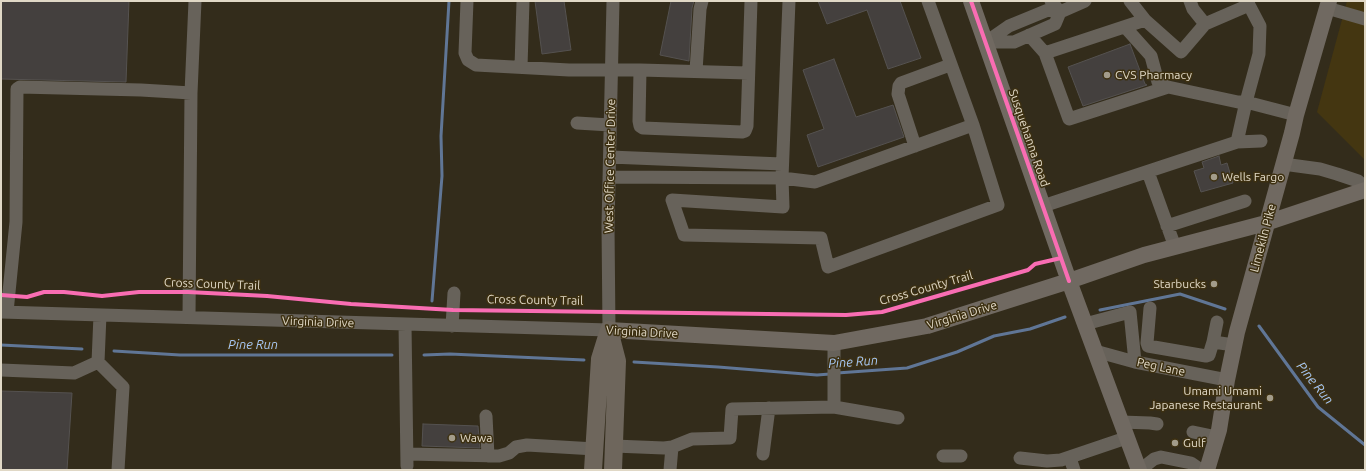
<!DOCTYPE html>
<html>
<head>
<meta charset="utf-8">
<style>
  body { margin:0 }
  #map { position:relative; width:1366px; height:471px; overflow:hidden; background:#332c1b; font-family:Ubuntu,sans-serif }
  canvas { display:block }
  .frame { position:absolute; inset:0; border:2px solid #e0d8c6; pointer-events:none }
</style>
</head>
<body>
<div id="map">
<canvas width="1366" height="471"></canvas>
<div class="frame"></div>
</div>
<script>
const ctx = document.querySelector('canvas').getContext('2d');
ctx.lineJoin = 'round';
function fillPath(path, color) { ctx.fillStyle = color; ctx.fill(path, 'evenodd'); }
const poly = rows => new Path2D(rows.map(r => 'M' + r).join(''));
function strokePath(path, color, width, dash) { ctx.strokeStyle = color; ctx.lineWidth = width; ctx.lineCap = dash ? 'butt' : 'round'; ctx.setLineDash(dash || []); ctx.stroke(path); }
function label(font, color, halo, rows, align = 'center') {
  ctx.font = font + ' Ubuntu,sans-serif'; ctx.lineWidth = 3; ctx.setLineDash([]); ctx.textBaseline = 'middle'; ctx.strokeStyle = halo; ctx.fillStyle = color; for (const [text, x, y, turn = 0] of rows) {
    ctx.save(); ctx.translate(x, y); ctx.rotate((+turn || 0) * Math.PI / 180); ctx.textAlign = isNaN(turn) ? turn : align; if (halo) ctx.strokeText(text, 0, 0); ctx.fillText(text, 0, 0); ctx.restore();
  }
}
fillPath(poly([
  [1347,1,1365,1,1365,160,1317,112]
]), '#443611');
strokePath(poly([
  [432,301,442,176,441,136,449,1],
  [1100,310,1180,294,1225,309],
  [1259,326,1318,407,1365,445],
  [1,345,82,349],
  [114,351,180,355,392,355],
  [424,355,450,354,584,360],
  [634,362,718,367,817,375,830,374],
  [837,373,907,368,957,352,994,336,1030,329,1065,317]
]), '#607696', 3);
const building = poly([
  [1,1,129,1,126,82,1,79,1,1],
  [535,1,564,1,571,50,542,54,535,1],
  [671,1,694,1,692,8,689,61,660,55,671,1],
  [818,1,900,1,921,58,888,69,867,10,827,24,818,1],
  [1130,44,1145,84,1147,85,1083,106,1068,67,1130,44],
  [834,59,856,117,893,105,904,137,818,167,807,135,824,129,803,70,834,59],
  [1219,156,1221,165,1227,163,1233,183,1201,192,1194,171,1204,168,1202,162,1219,156],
  [1,391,72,393,67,470,1,470,1,391],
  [423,424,478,426,480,448,422,446,423,424]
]);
fillPath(building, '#44403e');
strokePath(building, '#555250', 1);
strokePath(poly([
  [467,1,465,53,468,60,476,65,569,70,640,70,748,73],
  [789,1,782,178,783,207,672,200,684,235,821,238,828,267,998,205,973,125,928,1],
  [1051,1,1060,12,1085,1],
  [1190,1,1193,9,1205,24],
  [1327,8,1365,19],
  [1048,10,1060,12,1055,24,1014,42,986,42,1009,26,1048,10],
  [1145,20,1181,52,1205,24,1249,5,1248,1],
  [1029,35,1045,53,1069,119,1168,87,1158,82,1151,56,1125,27],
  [1045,53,1145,20,1130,1],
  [521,67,523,1],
  [640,70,639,121,640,126,643,128,742,132,745,131,747,126,751,1],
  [696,71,700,9,702,1],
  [1168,87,1238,102,1246,102,1259,54,1260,26,1249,5],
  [577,123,610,125],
  [1237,142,1246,102,1296,115],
  [915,146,898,94,899,86,901,83,920,76,950,65],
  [610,157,782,164],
  [1283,164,1320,169,1337,174,1358,181,1365,187],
  [1148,172,1175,247],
  [609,177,782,178,815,182,973,125],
  [1043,206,1237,142,1261,141],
  [1167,226,1245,201],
  [1150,308,1147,343,1148,346,1206,356,1209,355,1213,342,1234,345],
  [1,312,609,330,608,226,613,1],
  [7,312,16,222,17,89,20,87,141,90,191,93],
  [100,315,98,362,123,387,118,470],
  [189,317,191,93,195,1],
  [405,324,407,466],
  [1085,324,1130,312,1135,362],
  [452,326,454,293],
  [1213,342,1217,322],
  [1095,351,1135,362,1227,380],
  [1,370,74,373,98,362],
  [834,407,834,343],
  [486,416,488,456],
  [1121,422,1150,423,1157,424],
  [1193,432,1217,437],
  [614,446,664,448,672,447,692,439,730,438,732,409,834,407,898,418],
  [407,454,499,456,509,453,516,447,527,445,595,449],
  [763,454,769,408],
  [943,456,961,456],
  [1020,458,1047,461,1061,460,1126,438],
  [1070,458,1074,470],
  [670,470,672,447],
  [1140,470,1154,459,1161,457,1191,463,1201,470]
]), '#67625a', 13);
strokePath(poly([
  [971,1,1069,281,1139,470],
  [609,330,834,343,927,326,1069,281,1144,255,1266,223,1365,190],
  [1207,470,1219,430,1227,380,1237,332,1292,133,1296,115,1329,1]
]), '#706961', 16);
strokePath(poly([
  [609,330,617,361,613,470],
  [593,470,600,359,609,330]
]), '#6e665c', 18);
strokePath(poly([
  [971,1,1069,281],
  [1,295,27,297,44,292,64,292,102,296,139,292,188,292,267,296,351,304,453,310,846,315,882,312,1028,270,1035,264,1061,258]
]), '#f96db3', 4);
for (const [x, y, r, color] of [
  [1107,75,4,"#a39c8a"],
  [1214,177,4,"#a39c8a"],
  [1214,284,4,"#a39c8a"],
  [1270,398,4,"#a39c8a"],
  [452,438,4,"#a39c8a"],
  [1175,443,4,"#a39c8a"]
]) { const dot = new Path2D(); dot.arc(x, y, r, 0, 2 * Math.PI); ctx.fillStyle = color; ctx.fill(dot); strokePath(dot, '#3d3011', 1.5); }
label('12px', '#e0d8c6', '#3d3011', [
  ["CVS Pharmacy",1115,75],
  ["Wells Fargo",1222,177],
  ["Starbucks",1206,284,"right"],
  ["Umami Umami",1262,391,"right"],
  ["Japanese Restaurant",1262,405,"right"],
  ["Wawa",460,438],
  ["Gulf",1183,443]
], 'left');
label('12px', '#e0d8c6', '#3d3011', [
  ["Susquehanna Road",1029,138,71],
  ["West Office Center Drive",610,166,-89],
  ["Limekiln Pike",1263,238,-75],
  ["Cross County Trail",212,284,2],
  ["Cross County Trail",926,288,-16],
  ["Cross County Trail",535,300,1],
  ["Virginia Drive",962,315,-17],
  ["Virginia Drive",318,322,2],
  ["Virginia Drive",642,332,3],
  ["Peg Lane",1161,367,12]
]);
label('italic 13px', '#a7c8f6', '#3d3011', [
  ["Pine Run",253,345],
  ["Pine Run",853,362,-4],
  ["Pine Run",1315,383,51]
]);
</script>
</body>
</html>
